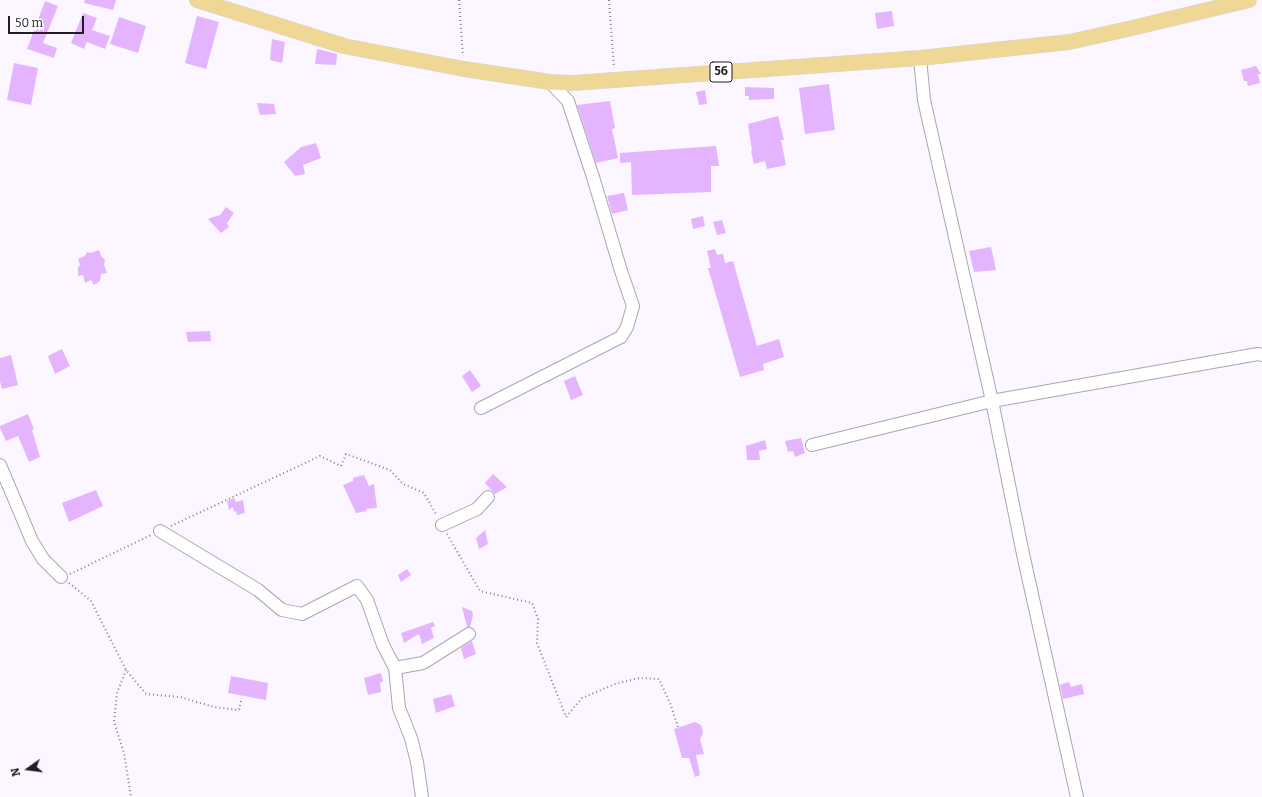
<!DOCTYPE html>
<html>
<head>
<meta charset="utf-8">
<style>
  body { margin:0 }
  #map { position:relative; width:1262px; height:797px; overflow:hidden; background:#fbf6ff; font-family:Bitter,serif }
  canvas { display:block }
  .north { position:absolute; left:8px; top:749px; width:40px; height:40px; -webkit-text-stroke:3px #fff; paint-order:stroke; rotate:256deg; font-size:11px; font-weight:700; line-height:16px; text-align:center; color:#211d23 }
  .north::after { content:''; display:block; margin:auto; width:14px; height:18px; background:#211d23; clip-path:polygon(50% 0,100% 100%,50% 72%,0 100%) }
  .scale { position:absolute; left:8px; top:16px; width:76px; height:18px; box-sizing:border-box; border:2px solid #211d23; border-top:0; padding-left:5px; font-size:12px; line-height:14px; white-space:nowrap; color:#211d23; -webkit-text-stroke:3px #fff; paint-order:stroke }
</style>
</head>
<body>
<div id="map">
<canvas width="1262" height="797"></canvas>
<div class="north">N</div>
<div class="scale">50 m</div>
</div>
<script>
const ctx = document.querySelector('canvas').getContext('2d');
ctx.lineJoin = 'round';
function fillPath(path, color) { ctx.fillStyle = color; ctx.fill(path, 'evenodd'); }
const poly = rows => new Path2D(rows.map(r => 'M' + r).join(''));
function strokePath(path, color, width, dash) { ctx.strokeStyle = color; ctx.lineWidth = width; ctx.lineCap = dash ? 'butt' : 'round'; ctx.setLineDash(dash || []); ctx.stroke(path); }
function label(font, color, halo, rows, align = 'center') {
  ctx.font = font + ' Bitter,serif'; ctx.lineWidth = 3; ctx.setLineDash([]); ctx.textBaseline = 'middle'; ctx.strokeStyle = halo; ctx.fillStyle = color; for (const [text, x, y, turn = 0] of rows) {
    ctx.save(); ctx.translate(x, y); ctx.rotate((+turn || 0) * Math.PI / 180); ctx.textAlign = isNaN(turn) ? turn : align; if (halo) ctx.strokeText(text, 0, 0); ctx.fillText(text, 0, 0); ctx.restore();
  }
}
fillPath(poly([
  [85,0,116,0,113,10,84,3],
  [45,1,58,6,43,43,57,48,54,58,27,49],
  [892,11,894,26,877,29,875,13],
  [83,13,97,18,92,30,110,36,105,49,87,42,84,49,71,43],
  [197,16,219,22,206,69,185,63],
  [119,17,146,26,138,53,110,44],
  [272,39,285,42,282,63,270,60],
  [317,49,337,54,336,65,315,64],
  [14,63,38,68,31,105,7,100],
  [1256,66,1261,74,1258,74,1260,83,1248,86,1247,81,1244,81,1241,70],
  [829,84,835,130,805,134,799,88],
  [745,87,774,88,774,99,749,100,749,96,745,96],
  [705,90,707,104,699,105,696,92],
  [610,101,615,128,612,129,618,158,596,163,577,105],
  [257,103,274,104,276,114,260,115],
  [778,116,784,140,781,140,786,165,767,169,765,161,754,164,751,151,752,151,748,124],
  [316,143,321,158,303,165,305,174,295,176,284,162,301,147],
  [716,146,719,166,711,166,711,192,632,195,631,162,620,163,620,153],
  [624,193,628,210,612,214,607,196],
  [226,207,234,213,227,223,229,227,221,233,208,219,220,215],
  [703,216,705,226,693,229,691,219],
  [722,220,726,233,717,235,713,222],
  [991,247,996,270,974,272,969,251],
  [715,249,717,255,723,254,725,263,733,261,757,346,779,339,784,357,763,364,764,370,740,377,708,268,711,268,707,251],
  [99,250,101,256,105,260,104,265,107,273,101,274,100,281,94,285,91,280,85,283,83,275,78,276,78,267,80,265,78,259,85,256,87,252,91,253],
  [210,331,211,341,188,342,186,332],
  [62,349,70,366,55,374,48,356],
  [11,355,18,385,2,389,0,381,0,358],
  [470,370,481,386,472,392,462,376],
  [575,376,583,395,571,400,564,381],
  [28,414,34,429,32,430,40,457,29,462,18,436,6,441,0,428,0,426],
  [801,438,805,453,795,457,793,451,788,452,785,441],
  [765,440,767,449,759,451,760,460,747,460,746,446],
  [493,474,507,487,495,494,485,483],
  [364,475,369,486,374,484,377,508,366,509,367,511,356,513,343,485,353,481,353,478],
  [96,490,103,506,69,522,62,503],
  [234,498,236,502,243,500,245,513,237,515,236,511,234,512,233,507,229,510,227,501],
  [485,530,488,544,479,549,476,538],
  [407,569,411,575,401,582,398,575],
  [462,607,472,611,473,615,470,627,467,627],
  [433,622,435,626,431,628,434,638,422,644,419,634,404,643,401,633],
  [472,641,476,654,464,659,461,648],
  [381,673,383,681,380,683,381,692,368,695,364,678],
  [231,676,268,683,266,700,228,693],
  [1069,682,1071,687,1082,684,1084,694,1063,699,1060,685],
  [451,694,455,706,436,713,433,699],
  [695,722,701,725,703,733,700,739,704,754,696,755,700,775,695,777,689,758,682,758,674,729]
]), '#e4b5fe');
const minor = poly([
  [920,58,924,100,992,401,1023,554,1077,797],
  [481,408,621,337,627,327,633,306,621,271,593,177,568,101,550,82],
  [812,445,992,401,1258,354,1262,355],
  [0,465,32,541,43,559,61,577],
  [442,525,477,509,488,497],
  [160,531,258,590,282,610,302,614,357,586,367,600,383,645,395,668,423,663,469,634],
  [395,668,399,708,411,738,417,762,422,797]
]);
const major = poly([
  [197,0,344,46,464,69,550,82,573,83,920,58,1069,42,1128,29,1249,0]
]);
strokePath(minor, '#ada5b2', 14);
strokePath(major, '#d7d6d7', 16);
strokePath(poly([
  [459,0,463,56],
  [609,0,614,68],
  [171,526,320,456,341,466,346,454,390,470,403,484,424,493,437,516],
  [447,534,480,591,532,603,538,619,537,643,566,717,582,698,615,684,639,678,659,679,670,703,678,727],
  [70,574,151,535],
  [69,583,91,601,126,670,146,694,180,697,214,707,239,710,241,701],
  [126,670,117,693,114,722,124,753,131,797]
]), '#858088', 2, [1, 3]);
strokePath(minor, '#fff', 12);
strokePath(major, '#efd796', 15);
for (const [x, y, w] of [
  [721,72,22]
]) { const box = new Path2D(); box.roundRect(x - w / 2, y - 10, w, 20, 3); ctx.fillStyle = '#fff'; ctx.fill(box); strokePath(box, '#211d23', 1); }
label('bold 12px', '#211d23', null, [
  ["56",721,72]
]);
</script>
</body>
</html>
